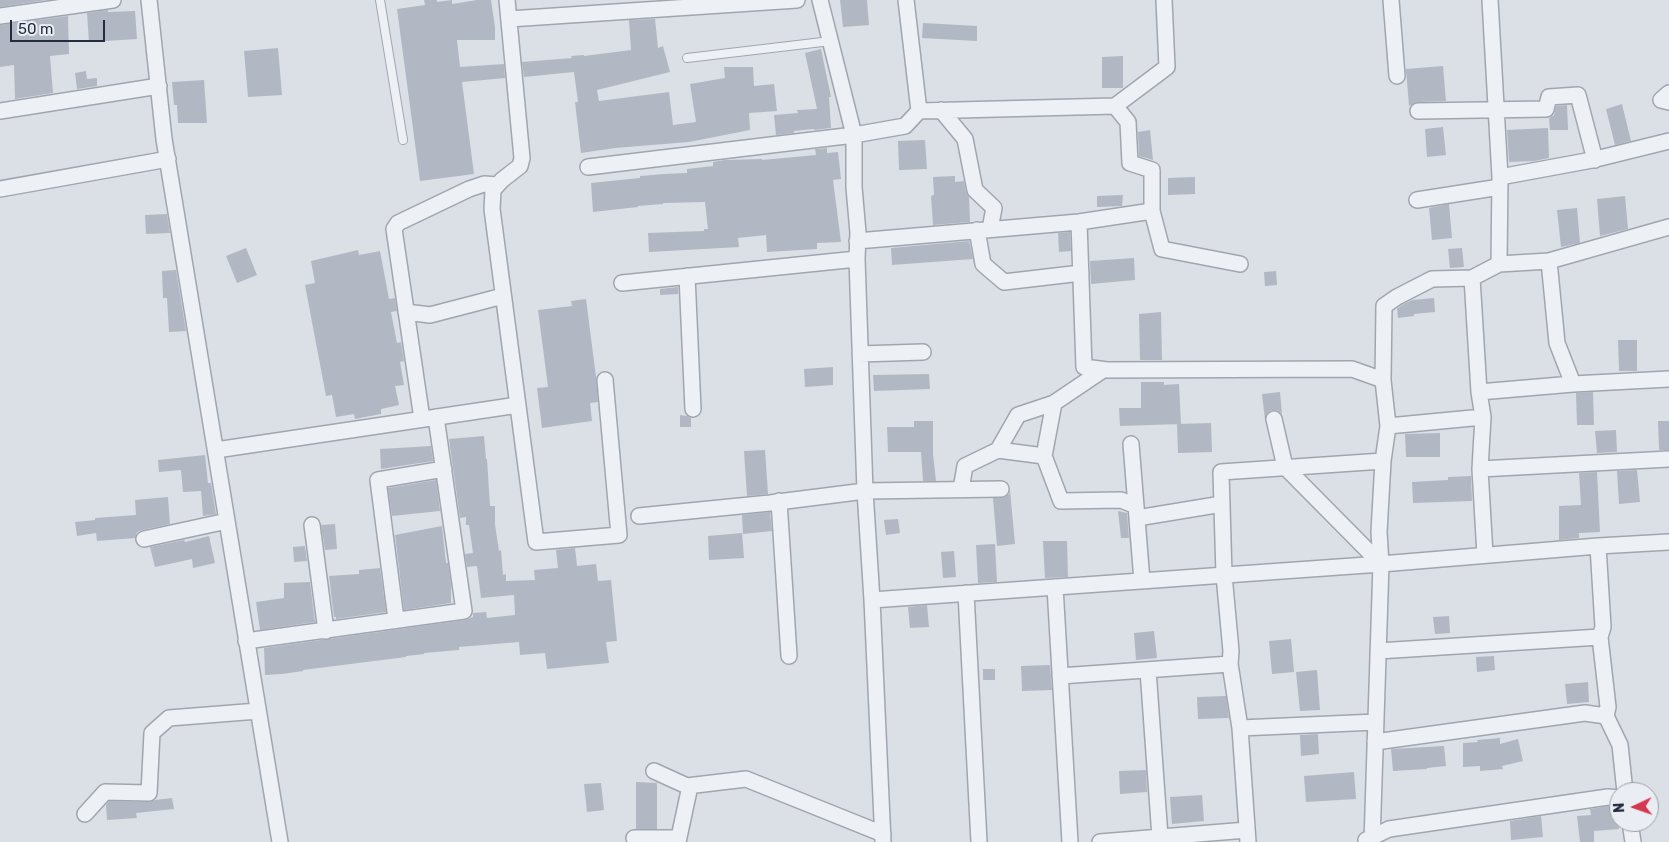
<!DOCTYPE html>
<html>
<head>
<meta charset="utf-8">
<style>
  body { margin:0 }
  #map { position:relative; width:1669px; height:842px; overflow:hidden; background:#dbdfe6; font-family:Rubik,sans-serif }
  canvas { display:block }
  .north { position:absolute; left:1609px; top:782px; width:50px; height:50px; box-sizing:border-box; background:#eaeef4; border:1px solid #9ba1ab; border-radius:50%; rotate:267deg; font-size:14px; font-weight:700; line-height:20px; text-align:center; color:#242d3d }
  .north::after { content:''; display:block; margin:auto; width:18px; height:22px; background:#d4374f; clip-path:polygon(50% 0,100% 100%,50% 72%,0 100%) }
  .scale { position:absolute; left:10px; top:20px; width:95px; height:22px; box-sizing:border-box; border:2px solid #242d3d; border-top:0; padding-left:6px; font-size:15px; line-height:18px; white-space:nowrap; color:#242d3d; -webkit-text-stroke:4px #eaeef4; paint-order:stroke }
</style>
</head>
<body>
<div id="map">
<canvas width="1669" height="842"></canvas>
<div class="north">N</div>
<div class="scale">50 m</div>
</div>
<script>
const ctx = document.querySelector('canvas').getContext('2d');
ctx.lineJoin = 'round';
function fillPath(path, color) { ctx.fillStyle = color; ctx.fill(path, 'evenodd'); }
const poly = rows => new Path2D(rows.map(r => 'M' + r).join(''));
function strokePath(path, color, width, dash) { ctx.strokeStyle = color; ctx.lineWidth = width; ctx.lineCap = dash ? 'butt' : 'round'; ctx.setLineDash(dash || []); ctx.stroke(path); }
fillPath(poly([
  [0,0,46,0,0,7],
  [424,0,437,0,437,2,452,0,452,4,477,0,491,0,495,27,495,40,457,40,460,67,504,64,505,78,462,82,474,174,420,181,397,9,425,5],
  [840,0,867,0,869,25,843,27],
  [108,10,108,12,135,11,137,39,89,42,87,13],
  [68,16,69,54,50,56,53,93,15,99,14,65,0,67,0,25],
  [655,19,658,48,663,46,670,72,597,90,599,101,669,92,673,125,696,122,690,84,725,78,724,67,753,67,754,86,774,84,777,111,749,113,750,130,689,142,615,148,581,153,575,102,578,102,574,72,524,77,522,62,572,58,571,56,584,55,584,56,631,50,629,20],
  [923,23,977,26,977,41,922,38],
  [278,48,282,95,248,97,244,51],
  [821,49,831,97,829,97,831,128,814,130,814,129,794,131,794,133,776,135,774,115,798,113,797,110,817,109,805,53],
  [1123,56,1123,88,1102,88,1102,57],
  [1443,66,1446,101,1418,102,1409,106,1406,69],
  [86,71,87,79,97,78,97,86,77,89,75,73],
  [204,80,207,123,178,123,177,105,174,105,172,82],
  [1622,104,1631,141,1615,145,1606,109],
  [1567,105,1568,130,1550,130,1549,118,1554,115,1556,106],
  [1443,127,1446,155,1427,157,1425,129],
  [1548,128,1549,158,1534,161,1509,162,1507,130],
  [1150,130,1153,160,1139,156,1138,132],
  [925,140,927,169,899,170,898,141],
  [827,148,827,153,838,152,841,179,833,180,841,242,817,243,817,249,767,252,766,235,738,238,739,247,649,252,648,233,704,231,704,229,708,229,705,202,663,203,663,204,638,206,638,207,593,212,591,183,640,178,640,176,664,174,687,173,687,169,713,166,713,162,725,160,762,159,762,160,816,155,815,149],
  [955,176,955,182,964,181,966,192,969,197,970,222,933,225,931,196,934,195,933,177],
  [1195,177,1195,194,1168,195,1168,178],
  [1123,195,1122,206,1097,207,1097,196],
  [1625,196,1628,229,1600,236,1597,199],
  [1449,204,1452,238,1432,240,1429,208],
  [1577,208,1580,243,1561,247,1557,210],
  [167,214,170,233,146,234,145,215],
  [1070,232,1071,251,1059,252,1058,233],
  [969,241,973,259,892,265,891,248],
  [246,248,257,275,237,283,226,256],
  [1462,248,1464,267,1450,268,1448,249],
  [358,250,359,255,380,251,389,299,395,298,397,311,391,312,397,343,401,342,404,361,400,362,404,385,395,386,399,405,381,409,381,414,355,419,354,414,336,417,332,395,326,396,305,285,315,283,311,261],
  [1134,258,1135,280,1091,284,1090,261],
  [176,270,186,331,169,332,167,298,163,298,162,271],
  [1276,271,1277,285,1265,286,1264,272],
  [678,287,678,294,660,295,660,289],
  [1434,298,1435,312,1414,314,1414,316,1398,318,1397,309,1402,305,1412,300],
  [586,299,596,377,598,402,590,403,592,421,542,428,537,388,548,387,538,310,572,306,571,301],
  [1161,312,1162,360,1140,360,1139,314],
  [1618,340,1637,340,1637,371,1619,371],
  [833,367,833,385,805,387,804,369],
  [929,374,930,389,874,391,873,375],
  [1141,382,1164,382,1164,385,1179,384,1181,424,1120,426,1119,408,1141,408],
  [1280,392,1282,414,1277,410,1271,410,1267,413,1265,420,1262,394],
  [1593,392,1594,425,1577,425,1576,393],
  [680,415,687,416,691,418,691,427,680,427],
  [914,421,933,421,933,454,936,481,923,481,921,452,888,452,887,427,914,427],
  [1658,421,1669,421,1669,450,1659,450],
  [1211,423,1212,452,1178,453,1177,424],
  [1616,430,1617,452,1597,453,1595,431],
  [1440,433,1440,457,1406,457,1405,434],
  [484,436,486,459,487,459,490,506,495,506,495,524,499,551,501,550,503,575,506,574,506,581,535,580,534,570,558,568,556,550,575,548,577,566,596,564,598,581,611,580,617,641,606,642,609,663,547,669,545,653,520,655,519,642,459,647,459,650,424,653,424,654,406,656,406,657,303,670,303,671,282,674,265,675,264,648,465,620,473,617,473,613,486,612,487,618,515,615,514,595,481,598,477,566,467,567,465,554,473,553,469,525,466,525,466,517,460,518,449,439],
  [431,446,433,461,381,469,380,449],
  [765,450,768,494,747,496,744,451],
  [205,455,208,483,211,483,216,514,203,516,201,491,183,492,181,470,159,472,158,460],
  [1637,470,1640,502,1619,504,1617,471],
  [1597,472,1600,532,1579,533,1579,538,1559,540,1559,506,1581,505,1579,473],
  [1471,476,1472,501,1413,503,1412,482,1448,480,1448,477],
  [436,480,440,511,392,516,388,488],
  [1010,490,1015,544,997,546,993,498,1005,497,1009,494],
  [168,497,170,524,142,530,137,532,135,538,97,541,96,533,77,536,75,522,95,520,95,518,136,515,135,500],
  [1118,511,1127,513,1129,538,1121,538],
  [770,512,772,531,743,534,742,515],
  [898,519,900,533,886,535,884,520],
  [335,524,337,549,325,550,321,525],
  [442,526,446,563,448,563,451,584,451,603,404,610,395,535],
  [742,533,744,558,709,560,708,536],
  [209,536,215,563,193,568,192,559,155,567,150,547,184,540,185,542],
  [1043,541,1067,541,1068,577,1045,578],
  [995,544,997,582,978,583,976,545],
  [305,546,307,561,294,562,293,547],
  [954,551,956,577,943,578,941,552],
  [380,568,386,612,336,619,336,617,334,617,329,576,359,574,359,570],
  [310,582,315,622,260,630,256,602,284,598,284,583],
  [927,605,929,627,910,628,908,607],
  [1449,616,1450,633,1435,634,1433,617],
  [1154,631,1157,658,1136,660,1134,633],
  [1291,639,1294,672,1272,674,1269,641],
  [1494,656,1495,670,1477,672,1476,657],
  [1050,665,1052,690,1022,691,1021,666],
  [983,669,995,669,995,680,983,680],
  [1317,670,1320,710,1300,711,1296,672],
  [1588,682,1589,702,1567,704,1565,684],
  [1226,696,1229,718,1198,719,1197,697],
  [1318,734,1319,754,1301,756,1300,735],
  [1500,738,1500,744,1518,739,1523,761,1502,766,1503,769,1480,771,1480,766,1463,767,1463,743,1478,742,1477,740],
  [1444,746,1446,766,1427,768,1427,769,1393,771,1391,749],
  [1146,770,1147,792,1120,794,1119,771],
  [1354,772,1356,799,1306,802,1304,776],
  [636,782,657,783,657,829,636,829],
  [601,783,604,810,587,812,584,784],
  [1202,795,1204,821,1172,824,1170,797],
  [172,798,174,809,136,813,137,818,107,820,106,805,109,801,149,802,155,800],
  [1608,806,1619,807,1619,829,1594,831,1594,842,1580,842,1577,816,1591,815,1590,809],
  [1541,816,1543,837,1511,840,1510,821]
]), '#b2b8c3');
const service = poly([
  [380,0,403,140],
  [687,58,831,41]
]);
const minor = poly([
  [149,0,164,139,280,842],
  [507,0,522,158,520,166,502,180,493,190,492,209,536,542,619,535,605,380],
  [820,0,854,135,854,187,858,233,857,259,865,491,872,600,883,842],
  [906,0,919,111],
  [1164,0,1167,67,1115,106,1128,122,1130,163,1152,170,1152,211,1162,249,1240,264],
  [1391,0,1397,76],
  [1490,0,1500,177,1499,264],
  [0,16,113,0],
  [509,19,797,0],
  [1669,93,1661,100,1669,102],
  [941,110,965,139,975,190,994,208,990,229],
  [0,111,159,86],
  [1418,111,1546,109,1549,97,1578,95,1595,160],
  [588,167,854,135,905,126,919,111,1115,106],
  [1500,177,1592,160,1669,141],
  [0,189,168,159],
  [1417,200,1500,187],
  [1079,222,1084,367,1107,370],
  [977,230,983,264,1004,282,1081,273],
  [857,241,1079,222,1152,211],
  [1549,261,1557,343,1573,384],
  [687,276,693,409],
  [622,283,857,259],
  [406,312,430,315,503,296],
  [860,354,923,352],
  [1479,392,1573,384,1669,379],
  [1054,403,1044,456,1061,501,1121,500,1136,506],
  [422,419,394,229,398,223,469,189,484,184,497,185],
  [1274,419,1285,467,1381,564],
  [1388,426,1483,417],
  [1131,444,1142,581],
  [216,450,518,405],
  [998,450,1044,456],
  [1480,469,1483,417,1479,392,1472,278,1499,264,1549,261,1669,227],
  [961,489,965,466,998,450,1018,415,1054,403,1103,370,1352,369,1383,380],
  [779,501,789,656],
  [639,516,770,503,865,491,1001,489],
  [1137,518,1222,504],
  [312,525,326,631],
  [144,539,227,521],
  [1598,546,1603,627,1600,637,1608,707,1606,716,1620,745,1625,792],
  [1485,555,1480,469,1669,459],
  [1381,564,1379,532,1383,461,1388,426,1383,380,1384,306,1397,297,1432,279,1472,278],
  [1055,587,1070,842],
  [966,593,979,842],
  [872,600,1381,564],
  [396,619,378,480,444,469],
  [246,641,464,611,436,417],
  [1378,651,1600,637],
  [1148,670,1160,837],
  [1060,676,1230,664],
  [1240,728,1376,722],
  [1375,742,1585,713,1606,716],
  [654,771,687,786,746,779,883,834],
  [85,814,105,792,149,793,152,733,169,718,258,711],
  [1630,822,1633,842],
  [634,838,679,838],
  [1366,840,1389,829,1608,797,1619,798],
  [678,842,690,786],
  [1100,842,1247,830],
  [1248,842,1240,728,1230,664,1231,651,1224,575,1221,472,1383,461],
  [1372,842,1381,564,1598,546,1669,542]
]);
strokePath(service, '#a0a6b0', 10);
strokePath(minor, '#a0a6b0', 18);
strokePath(service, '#edf0f4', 8);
strokePath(minor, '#edf0f4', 15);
</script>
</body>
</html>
